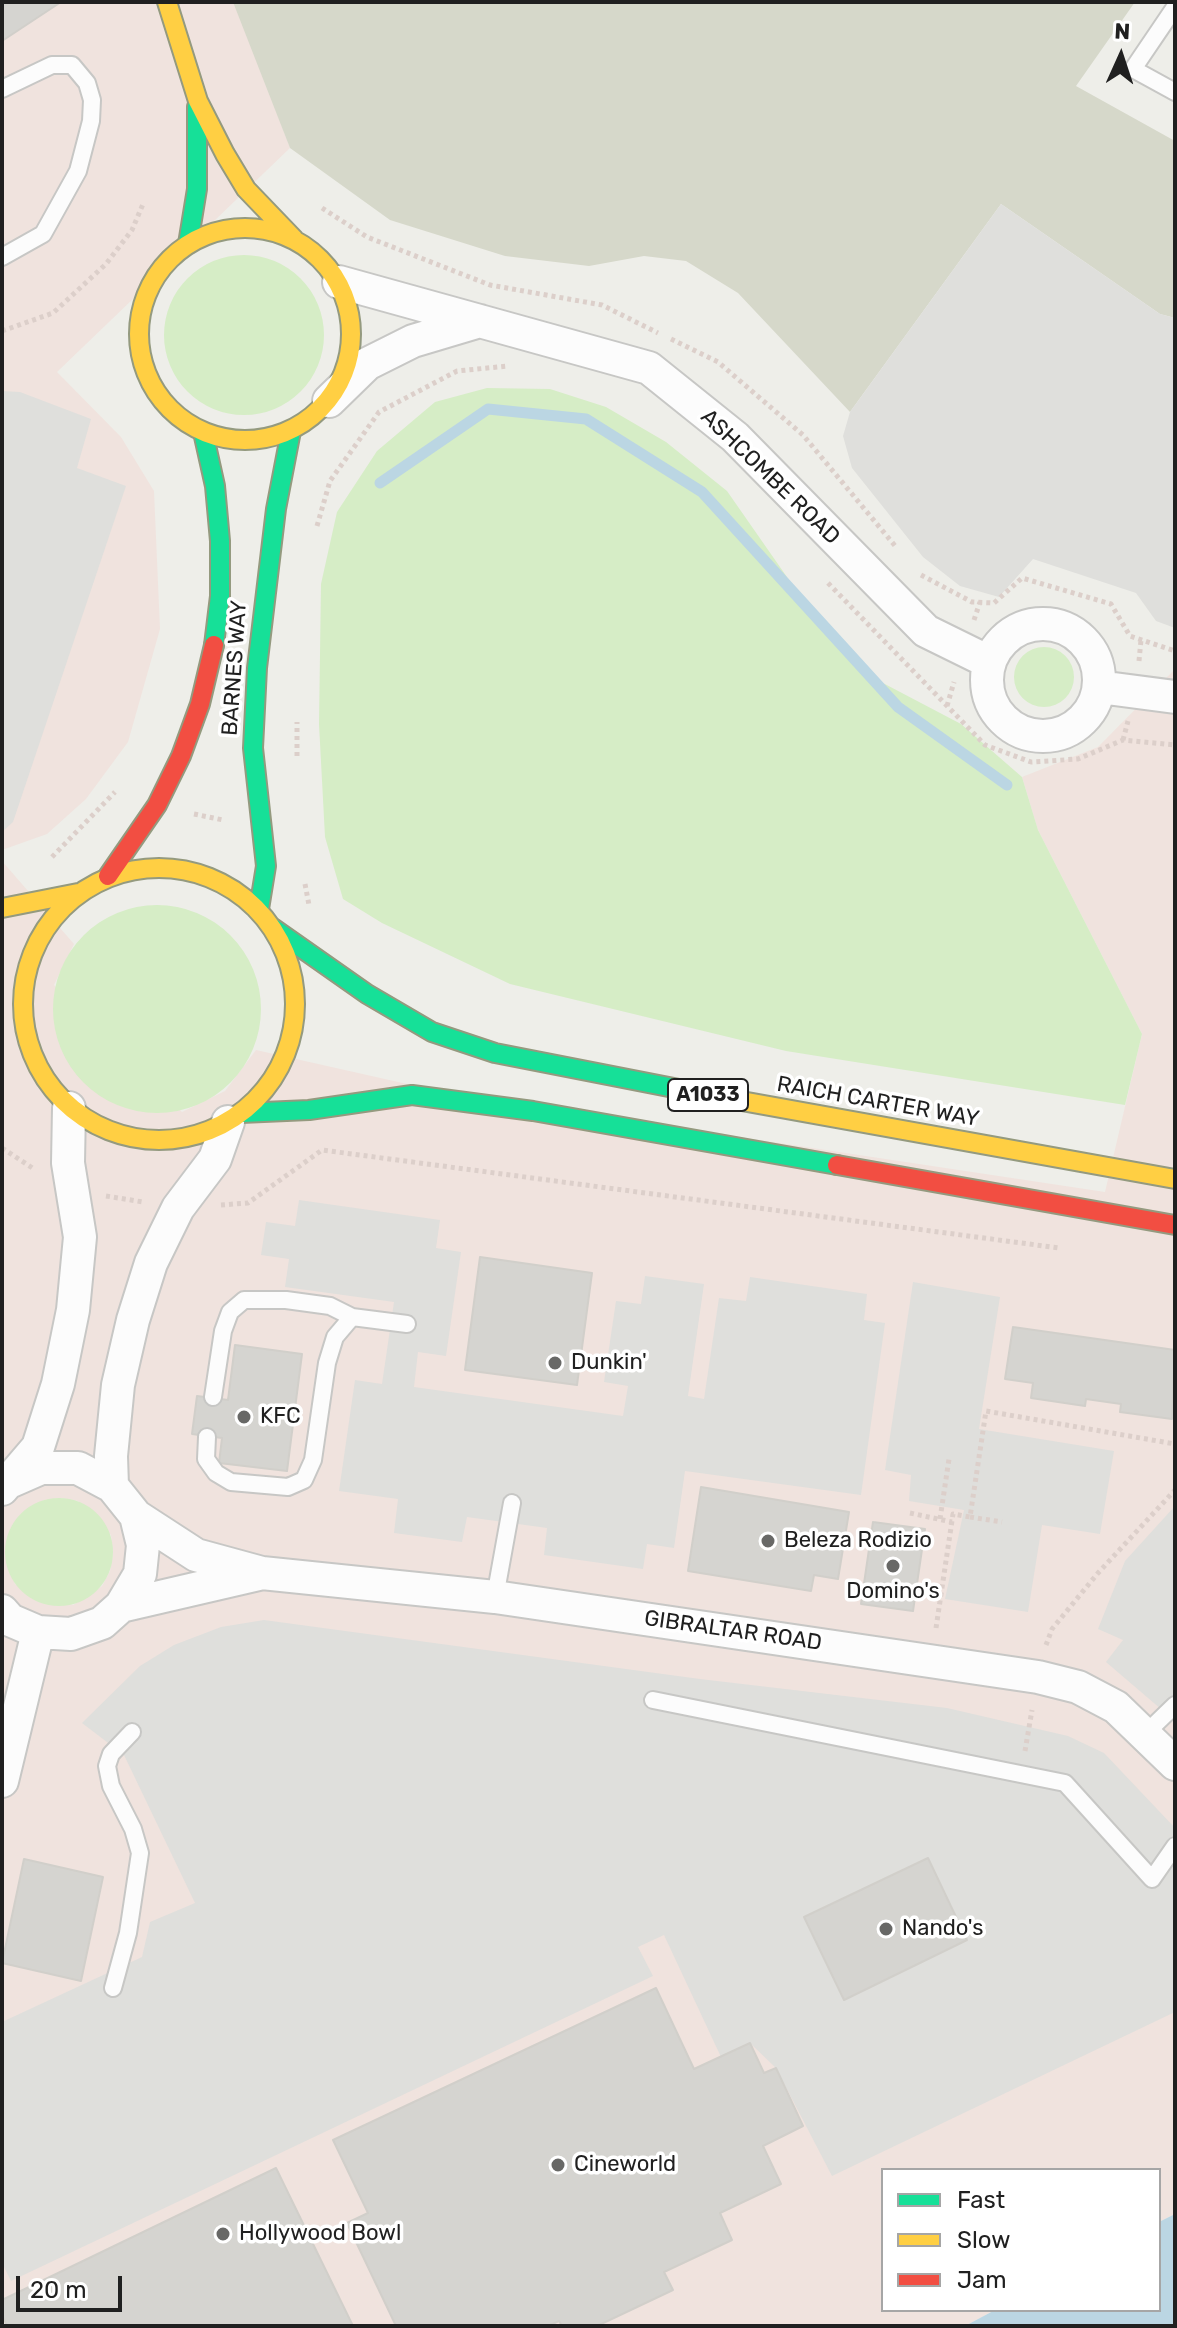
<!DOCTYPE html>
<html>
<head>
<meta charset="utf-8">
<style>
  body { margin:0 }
  #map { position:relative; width:1177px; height:2328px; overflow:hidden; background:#eeeee9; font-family:Rubik,sans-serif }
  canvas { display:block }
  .frame { position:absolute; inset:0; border:4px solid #202020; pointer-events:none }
  .legend { position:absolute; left:881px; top:2168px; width:280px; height:144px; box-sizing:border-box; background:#fff; border:2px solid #a6a6a6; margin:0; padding:10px 14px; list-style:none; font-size:24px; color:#202020 }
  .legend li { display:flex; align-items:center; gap:16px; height:40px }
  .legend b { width:40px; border:2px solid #a6a6a6 }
  .north { position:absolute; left:1081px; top:16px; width:80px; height:80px; -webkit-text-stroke:6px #fff; paint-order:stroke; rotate:3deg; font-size:22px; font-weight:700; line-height:32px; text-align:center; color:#202020 }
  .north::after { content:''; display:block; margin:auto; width:28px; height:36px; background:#202020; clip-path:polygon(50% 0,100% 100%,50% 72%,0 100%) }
  .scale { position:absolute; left:16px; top:2276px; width:106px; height:36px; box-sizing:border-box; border:4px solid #202020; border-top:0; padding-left:10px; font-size:24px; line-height:28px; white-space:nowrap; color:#202020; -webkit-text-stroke:6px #fff; paint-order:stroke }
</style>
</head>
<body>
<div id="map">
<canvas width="1177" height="2328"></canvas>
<div class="frame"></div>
<ul class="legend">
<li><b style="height:10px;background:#16e098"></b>Fast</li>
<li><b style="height:10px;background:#ffcf43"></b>Slow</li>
<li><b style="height:10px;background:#f24e42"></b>Jam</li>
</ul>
<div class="north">N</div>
<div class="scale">20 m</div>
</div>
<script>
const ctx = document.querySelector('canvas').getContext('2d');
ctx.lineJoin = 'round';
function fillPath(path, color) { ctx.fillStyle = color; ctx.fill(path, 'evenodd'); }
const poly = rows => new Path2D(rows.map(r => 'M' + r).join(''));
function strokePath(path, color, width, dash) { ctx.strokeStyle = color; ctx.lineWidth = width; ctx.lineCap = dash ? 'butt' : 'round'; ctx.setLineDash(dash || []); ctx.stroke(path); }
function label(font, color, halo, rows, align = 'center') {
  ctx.font = font + ' Rubik,sans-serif'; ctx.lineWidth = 7; ctx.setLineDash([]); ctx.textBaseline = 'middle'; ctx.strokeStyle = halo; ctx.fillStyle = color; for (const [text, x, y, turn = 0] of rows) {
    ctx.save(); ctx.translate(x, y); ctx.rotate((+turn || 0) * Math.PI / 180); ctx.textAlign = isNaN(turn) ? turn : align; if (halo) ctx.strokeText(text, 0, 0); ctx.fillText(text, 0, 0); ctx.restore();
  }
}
fillPath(poly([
  [2,2,237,2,290,148,57,372,121,437,154,491,160,629,128,742,86,799,47,834,2,850],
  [1175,669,1175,2214,1159,2222,1159,2170,883,2170,883,2310,995,2310,965,2326,2,2326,2,861,74,944,54,985,182,1112,225,1091,256,1050,447,1093,1105,1192,1142,1034,1038,830,1022,777,1098,747],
  [61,1498,78,1501,111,1535,113,1553,110,1571,102,1586,73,1605,15,1584,6,1553,8,1536,21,1514,45,1500]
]), '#f0e3de');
fillPath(poly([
  [233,2,1135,2,1076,86,1175,141,1175,318,1160,314,1001,204,850,412,738,293,686,261,644,256,589,266,505,256,390,220,290,148]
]), '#d6d8ca');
fillPath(poly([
  '164 335a80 80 0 1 1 160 0a80 80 0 1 1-160 0Z',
  [487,388,550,389,606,407,666,442,727,491,803,600,881,682,961,724,1022,777,1038,830,1142,1034,1125,1105,786,1051,510,984,382,923,343,899,325,837,319,724,321,584,337,512,377,451,435,402],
  '1014 677a30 30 0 1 1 60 0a30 30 0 1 1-60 0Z',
  '53 1009a104 104 0 1 1 208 0a104 104 0 1 1-208 0Z',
  '5 1552a54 54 0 1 1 108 0a54 54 0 1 1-108 0Z'
]), '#d6edc6');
fillPath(poly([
  [1001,204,1160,314,1175,318,1175,628,1156,621,1136,593,1033,559,999,597,960,586,923,557,852,468,843,436,850,412],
  [2,391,20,392,91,419,77,468,126,486,13,822,2,832],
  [299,1200,440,1220,436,1248,461,1252,446,1356,418,1352,414,1387,623,1416,628,1386,604,1382,616,1301,641,1304,645,1276,704,1284,688,1396,704,1399,719,1298,746,1301,750,1277,867,1294,864,1320,885,1323,861,1495,685,1471,674,1548,647,1544,643,1569,544,1555,547,1528,467,1517,462,1542,394,1533,398,1499,339,1491,355,1380,382,1384,394,1302,285,1287,289,1259,261,1255,266,1222,295,1226],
  [913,1282,1000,1297,979,1429,1114,1451,1100,1534,1042,1525,1028,1612,945,1599,964,1510,909,1501,911,1475,885,1470],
  [1175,1506,1175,1721,1106,1662,1123,1640,1098,1629,1125,1561],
  [264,1620,700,1679,947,1708,1068,1736,1104,1753,1175,1828,1175,2012,832,2176,776,2068,750,2043,721,2057,664,1935,638,1947,653,1976,11,2281,2,2263,2,2022,142,1957,150,1922,195,1903,124,1755,82,1723,140,1666,174,1645,221,1627]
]), '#dfdfdc');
fillPath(poly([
  [1175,2214,1175,2326,965,2326,995,2310,1159,2310,1159,2222]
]), '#bbd6e3');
strokePath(poly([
  [380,483,488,409,586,419,702,492,898,707,1007,785]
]), '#bbd6e3', 11);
const building = poly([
  [2,2,61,2,2,41,2,2],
  [480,1257,592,1273,577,1385,465,1370,480,1257],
  [1013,1327,1175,1350,1172,1419,1120,1412,1121,1404,1086,1399,1085,1406,1031,1398,1033,1383,1005,1379,1013,1327],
  [235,1345,302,1354,287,1471,219,1463,222,1438,192,1434,197,1396,228,1400,235,1345],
  [701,1487,849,1512,838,1579,814,1575,811,1591,688,1571,701,1487],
  [873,1522,925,1529,913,1611,861,1604,873,1522],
  [928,1858,967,1940,844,2000,804,1917,928,1858],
  [24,1859,103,1877,81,1981,2,1963,24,1859],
  [656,1988,694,2069,750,2043,764,2073,776,2068,803,2126,763,2146,781,2184,720,2213,732,2240,664,2272,673,2290,597,2326,562,2326,559,2321,548,2326,396,2326,347,2223,368,2213,333,2140,656,1988],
  [276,2168,353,2326,7,2326,2,2315,2,2300,276,2168]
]);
fillPath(building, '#d5d4d0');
strokePath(building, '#d1cfca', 2);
const lane = poly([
  [1175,7,1133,69,1175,92],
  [2,89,52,65,72,65,87,83,92,100,91,121,78,171,43,234,2,257],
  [213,1397,223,1331,230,1312,244,1300,286,1300,330,1306,352,1317,407,1324],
  [207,1437,206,1459,216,1473,231,1482,288,1487,304,1480,313,1460,327,1363,335,1337,352,1317],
  [495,1597,512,1503],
  [653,1700,1065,1783,1152,1879,1175,1846],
  [1145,1734,1175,1705],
  [113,1988,128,1933,140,1853,133,1829,111,1786,107,1766,111,1754,132,1732]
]);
const street = poly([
  [339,282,649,368,735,437,926,631,989,662],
  [329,401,367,364,413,341,480,321],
  '987 680a56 56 0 1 1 112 0a56 56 0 1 1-112 0Z',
  [1099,687,1175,697],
  [112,1486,111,1456,118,1385,133,1320,151,1263,178,1208,215,1159,228,1122],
  [2,1489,38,1447,58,1384,73,1310,80,1237,68,1163,69,1108],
  [136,1516,196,1555,262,1573,495,1597,1038,1677,1078,1687,1116,1707,1175,1764],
  [121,1606,259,1574],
  [2,1611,10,1620,38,1632,71,1634,102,1623,121,1606,140,1574,143,1545,136,1516,112,1486,78,1468,41,1468,9,1482],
  [2,1781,38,1632]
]);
const fast = poly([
  [188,244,197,189,197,107],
  [203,432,215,486,220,541,220,596,214,645],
  [259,909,266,866,253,748,257,668,276,509,291,431],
  [273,928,367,994,432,1032,495,1053,725,1098],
  [241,1113,309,1110,412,1095,533,1111,837,1165]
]);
const slow = poly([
  [167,2,198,101,225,154,246,189,294,239],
  '139 334a106 106 0 1 1 212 0a106 106 0 1 1-212 0Z',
  '23 1004a136 136 0 1 1 272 0a136 136 0 1 1-272 0Z',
  [2,908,78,893],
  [725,1098,1175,1179]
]);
const jam = poly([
  [108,876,157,805,181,756,200,704,214,645],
  [837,1165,1175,1225]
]);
strokePath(lane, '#c7c7c5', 20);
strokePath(street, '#c7c7c5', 36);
strokePath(fast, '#949a7f', 22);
strokePath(slow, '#949a7f', 22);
strokePath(jam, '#949a7f', 22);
strokePath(poly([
  [322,208,367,237,490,285,602,305,658,333],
  [2,331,53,313,106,264,132,230,143,204],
  [671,339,718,362,803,435,896,547],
  [317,526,330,481,379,412,457,371,508,366],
  [921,575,972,602,994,603,1022,578,1070,592,1111,604,1130,636,1175,651],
  [828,583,985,745,1031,762,1078,759,1123,740,1175,745],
  [974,620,980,602],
  [1139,661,1141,640],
  [947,706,954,682],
  [1123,740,1128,721],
  [297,756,297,722],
  [194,814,223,820],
  [52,857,115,792],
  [305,884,309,905],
  [2,1148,34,1169],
  [106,1196,143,1202],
  [221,1205,248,1203,322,1150,1059,1248],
  [910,1513,952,1522],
  [970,1517,1002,1522],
  [940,1519,949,1459],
  [936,1628,953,1514,970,1517,986,1411,1175,1444],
  [1046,1645,1052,1629,1098,1573,1175,1490],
  [1025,1751,1032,1710]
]), '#dccfca', 5, [4, 4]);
strokePath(lane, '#fcfcfc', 16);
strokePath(street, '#fcfcfc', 32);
strokePath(fast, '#16e098', 18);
strokePath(slow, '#ffcf43', 18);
strokePath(jam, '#f24e42', 18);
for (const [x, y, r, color] of [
  [555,1363,8,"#686866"],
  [244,1417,8,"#686866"],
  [768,1541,8,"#686866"],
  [893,1566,8,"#686866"],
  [886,1929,8,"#686866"],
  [558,2165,8,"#686866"],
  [223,2234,8,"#686866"]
]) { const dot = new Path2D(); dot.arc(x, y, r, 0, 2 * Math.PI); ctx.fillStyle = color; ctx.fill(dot); strokePath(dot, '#fff', 3); }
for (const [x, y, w] of [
  [708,1095,80]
]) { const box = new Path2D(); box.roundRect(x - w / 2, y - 16, w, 32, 6); ctx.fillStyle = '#fff'; ctx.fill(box); strokePath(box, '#202020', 2); }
label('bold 20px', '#202020', null, [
  ["A1033",708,1095]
]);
label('22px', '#202020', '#fff', [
  ["ASHCOMBE ROAD",770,477,44],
  ["BARNES WAY",235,668,-86],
  ["RAICH CARTER WAY",878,1102,10],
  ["GIBRALTAR ROAD",733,1631,8]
]);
label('22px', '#202020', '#fff', [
  ["Dunkin'",571,1363],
  ["KFC",260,1417],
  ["Beleza Rodizio",784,1541],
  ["Domino's",893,1592,"center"],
  ["Nando's",902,1929],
  ["Cineworld",574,2165],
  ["Hollywood Bowl",239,2234]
], 'left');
</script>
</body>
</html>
